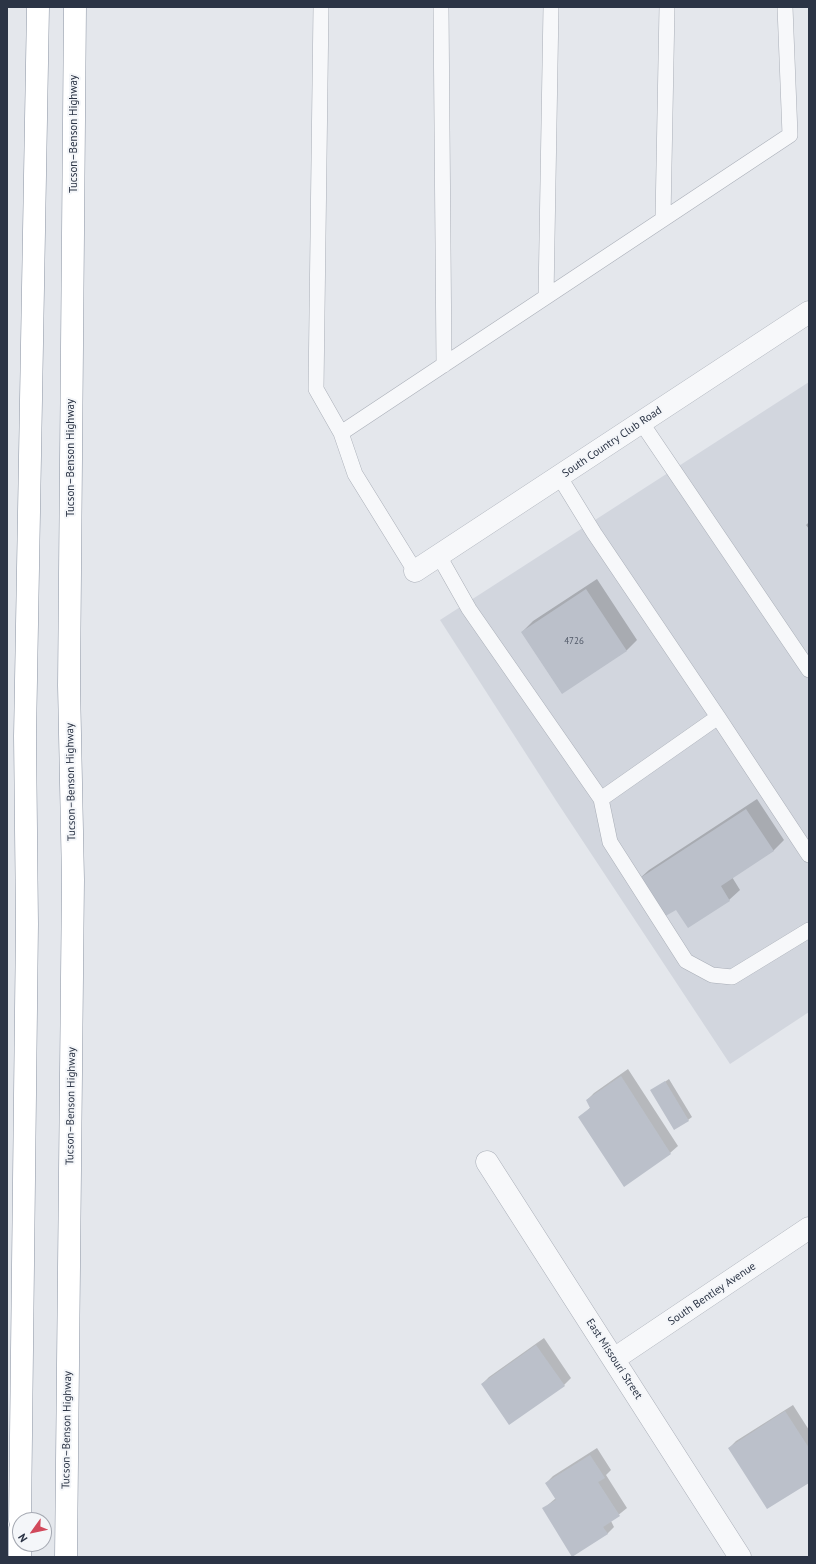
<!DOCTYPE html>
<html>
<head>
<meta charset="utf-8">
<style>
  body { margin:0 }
  #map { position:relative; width:816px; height:1564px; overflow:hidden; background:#e4e7ec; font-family:"PT Sans",sans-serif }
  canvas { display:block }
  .frame { position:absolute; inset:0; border:8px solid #2b3445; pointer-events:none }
  .north { position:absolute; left:12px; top:1512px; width:40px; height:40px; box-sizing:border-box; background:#f4f6f9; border:1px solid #a4a8b1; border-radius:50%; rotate:237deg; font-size:11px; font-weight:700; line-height:16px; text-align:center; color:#2b3445 }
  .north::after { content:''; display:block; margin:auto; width:14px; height:18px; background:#d1495b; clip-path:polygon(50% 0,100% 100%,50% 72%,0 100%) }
</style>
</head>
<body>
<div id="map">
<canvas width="816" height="1564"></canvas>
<div class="frame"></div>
<div class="north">N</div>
</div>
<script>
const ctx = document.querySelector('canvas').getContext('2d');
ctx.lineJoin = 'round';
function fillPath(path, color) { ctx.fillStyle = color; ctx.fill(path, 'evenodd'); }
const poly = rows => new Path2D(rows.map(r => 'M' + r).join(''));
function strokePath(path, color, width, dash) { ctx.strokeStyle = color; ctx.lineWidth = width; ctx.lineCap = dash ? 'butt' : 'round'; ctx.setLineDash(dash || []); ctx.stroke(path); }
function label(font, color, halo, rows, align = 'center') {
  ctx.font = font + ' "PT Sans",sans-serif'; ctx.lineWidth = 4; ctx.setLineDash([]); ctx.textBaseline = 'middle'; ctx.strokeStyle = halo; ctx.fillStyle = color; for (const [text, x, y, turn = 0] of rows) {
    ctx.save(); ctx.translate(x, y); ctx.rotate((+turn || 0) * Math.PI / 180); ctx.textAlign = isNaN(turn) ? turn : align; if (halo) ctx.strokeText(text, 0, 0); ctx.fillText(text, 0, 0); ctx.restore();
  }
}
fillPath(poly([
  [809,382,809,1012,730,1064,557,802,440,620]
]), '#d2d6de');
fillPath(poly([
  [809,522,809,529,806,525],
  [597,579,637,640,627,650,562,693,522,632,533,621],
  [757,799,784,840,773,851,732,877,740,890,729,900,676,908,638,880,649,870],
  [628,1069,678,1146,670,1153,624,1185,580,1117,591,1107,587,1100,594,1093],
  [669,1079,692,1117,688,1120,651,1091],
  [544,1338,571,1378,564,1385,482,1384,489,1377],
  [793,1405,809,1430,809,1481,729,1448,736,1441],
  [597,1448,611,1470,606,1475,627,1508,611,1521,614,1527,607,1534,543,1509,556,1498,546,1483,553,1476]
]), '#0003');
fillPath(poly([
  [586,589,627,651,562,694,521,632],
  [746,809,774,851,721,886,730,901,688,928,676,910,662,918,637,880],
  [621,1076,671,1154,624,1187,578,1117,590,1108,586,1100],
  [665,1081,689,1121,674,1130,650,1090],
  [536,1345,565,1386,509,1425,481,1384],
  [785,1411,809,1448,809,1483,767,1509,728,1448],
  [590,1455,605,1478,598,1482,620,1516,603,1527,608,1534,572,1557,542,1508,556,1500,545,1483]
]), '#bbc0ca');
const service = poly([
  [321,7,316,389,341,433,790,135,785,7],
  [441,7,444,365],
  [663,218,667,7],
  [546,297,551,7],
  [641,422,809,670],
  [341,433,355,474,415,571],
  [439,556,469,609,601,799,718,717,594,533,559,476],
  [718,717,809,855],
  [601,799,610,842,686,961,712,975,732,977,809,930]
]);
const minor = poly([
  [487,1162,740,1557],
  [614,1359,809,1228]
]);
const tertiary = poly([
  [415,571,809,312]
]);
const motorway = poly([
  [20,1520,27,924,25,736,38,7],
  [20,1557,20,1529],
  [66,1557,73,880,69,685,75,7]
]);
strokePath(service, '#a9aeb7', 16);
strokePath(minor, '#a9aeb7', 23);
strokePath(tertiary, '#a9aeb7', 23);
strokePath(motorway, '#8b94a3', 23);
strokePath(service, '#f7f8fa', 15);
strokePath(minor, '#f7f8fa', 22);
strokePath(tertiary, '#f7f8fa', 22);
strokePath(motorway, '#fff', 22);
label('9px', '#4f5766', null, [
  ["4726",574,641]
]);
label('11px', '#2b3445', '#f4f6f9', [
  ["Tucson–Benson Highway",74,134,-90],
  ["South Country Club Road",612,442,-34],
  ["Tucson–Benson Highway",71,458,-90],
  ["Tucson–Benson Highway",71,782,-91],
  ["Tucson–Benson Highway",71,1106,-89],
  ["South Bentley Avenue",712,1294,-34],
  ["East Missouri Street",614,1359,57],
  ["Tucson–Benson Highway",67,1430,-89]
]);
</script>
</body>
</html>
